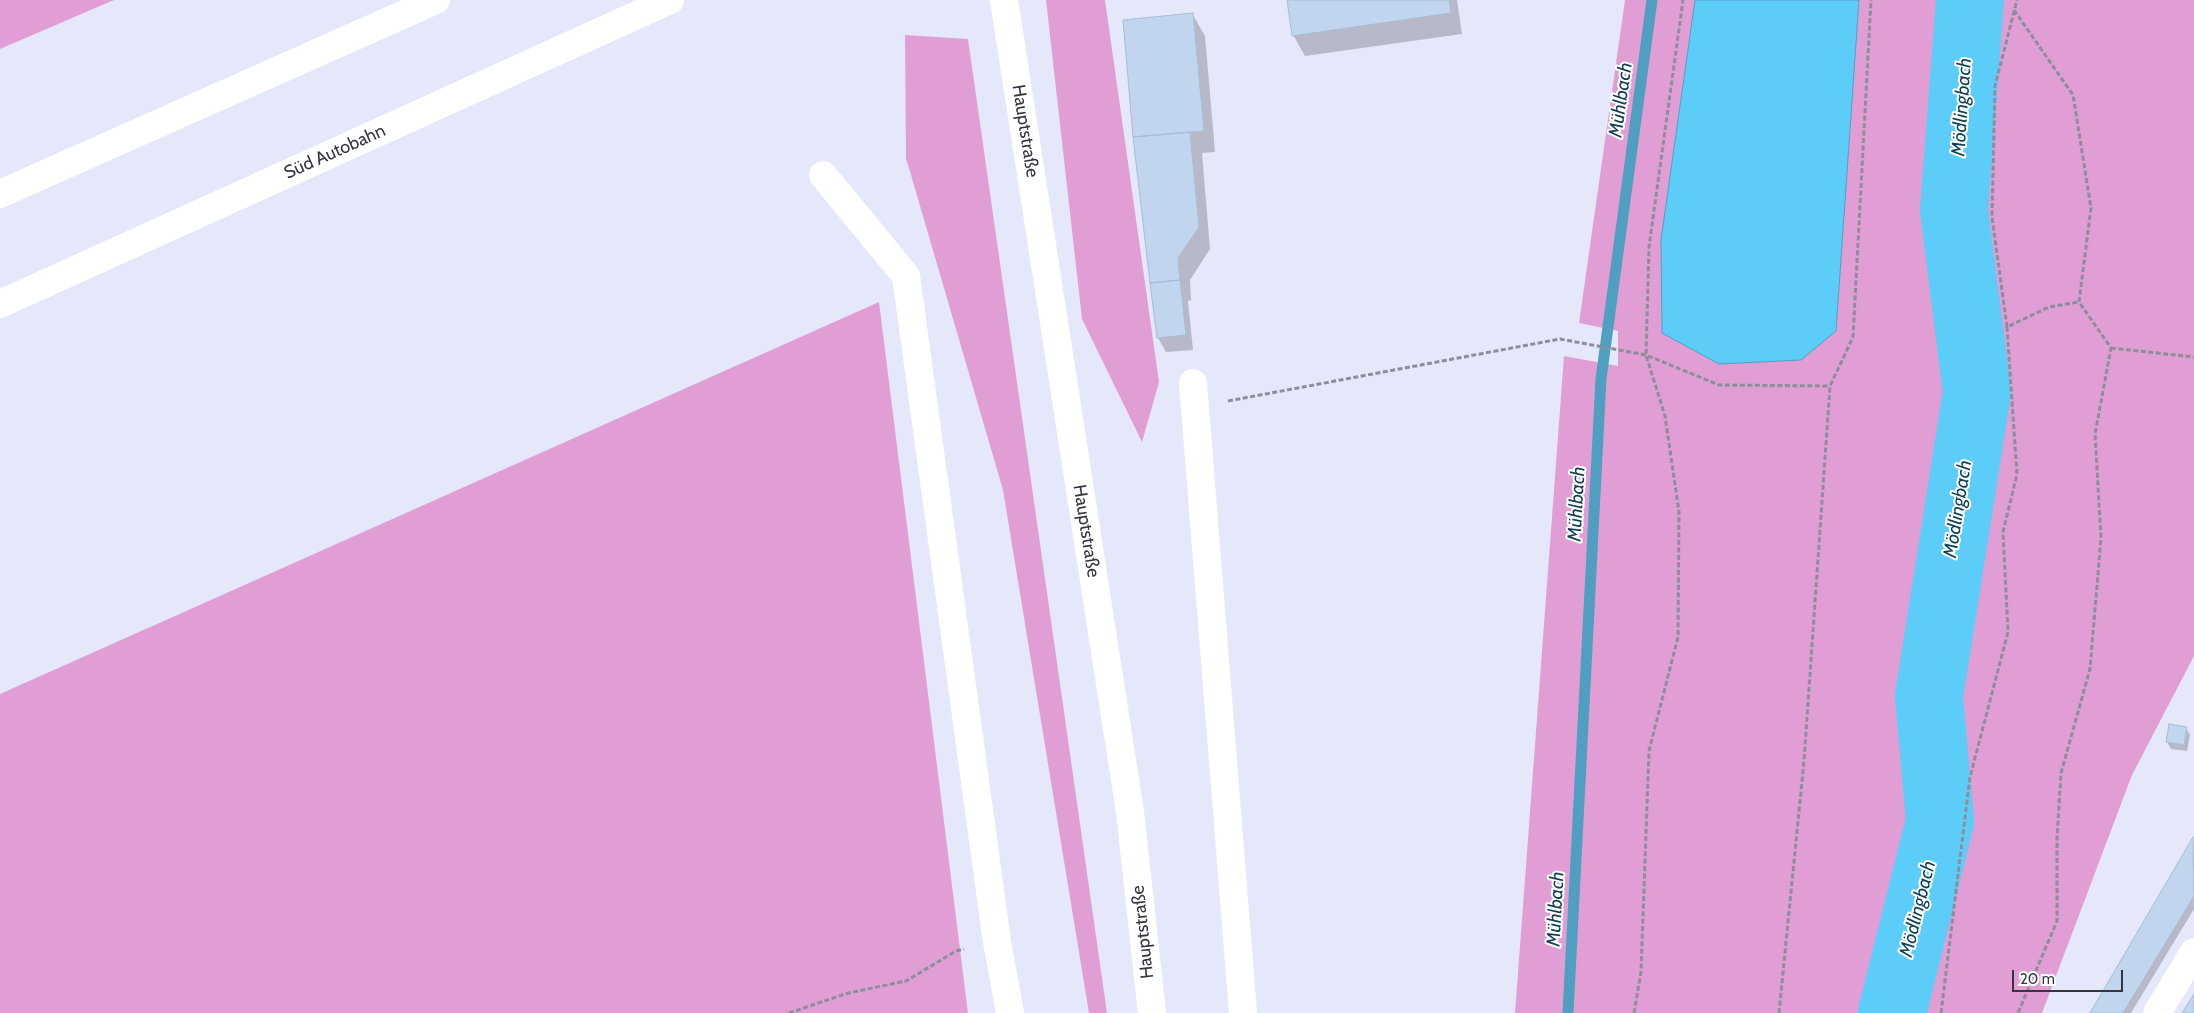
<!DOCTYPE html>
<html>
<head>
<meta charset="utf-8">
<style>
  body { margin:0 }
  #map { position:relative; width:2194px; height:1013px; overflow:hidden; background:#e5e8fa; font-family:Cabin,sans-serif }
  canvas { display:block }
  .scale { position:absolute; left:2012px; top:970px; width:111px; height:22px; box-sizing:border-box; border:2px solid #343540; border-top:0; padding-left:6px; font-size:15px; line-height:18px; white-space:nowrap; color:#343540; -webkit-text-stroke:4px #fff; paint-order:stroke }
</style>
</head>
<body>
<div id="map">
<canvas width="2194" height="1013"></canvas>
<div class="scale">20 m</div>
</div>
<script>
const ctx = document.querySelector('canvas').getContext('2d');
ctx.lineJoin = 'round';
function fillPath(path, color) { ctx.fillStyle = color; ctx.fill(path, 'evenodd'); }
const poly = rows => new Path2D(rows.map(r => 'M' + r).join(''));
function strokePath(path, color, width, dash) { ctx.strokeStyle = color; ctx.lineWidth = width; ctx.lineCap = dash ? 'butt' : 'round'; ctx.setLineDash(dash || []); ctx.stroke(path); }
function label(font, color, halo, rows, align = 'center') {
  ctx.font = font + ' Cabin,sans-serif'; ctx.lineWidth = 4; ctx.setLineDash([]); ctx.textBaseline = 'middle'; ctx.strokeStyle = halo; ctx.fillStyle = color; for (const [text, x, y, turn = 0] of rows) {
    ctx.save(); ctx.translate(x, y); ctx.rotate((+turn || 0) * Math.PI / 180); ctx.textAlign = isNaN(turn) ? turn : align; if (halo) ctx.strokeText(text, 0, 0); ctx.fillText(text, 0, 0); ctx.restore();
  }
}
fillPath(poly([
  [0,0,114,0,0,49],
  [1046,0,1105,0,1159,382,1142,442,1082,319],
  [1625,0,1695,0,1661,240,1662,333,1836,331,1859,0,2194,0,2194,656,2132,775,2042,1013,1515,1013,1564,356,1618,366,1618,331,1579,323],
  [905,35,968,39,1107,1013,1089,1013,1003,490,906,158],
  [879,302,968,1013,0,1013,0,694]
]), '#e19ed5');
const water = poly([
  [1695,0,1859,0,1836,331,1801,360,1719,364,1662,333,1661,240,1695,0]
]);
fillPath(water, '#5cccf8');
strokePath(water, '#509fc1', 1);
fillPath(poly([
  [1288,0,1457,0,1462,34,1305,56,1293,35],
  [1193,15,1205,36,1215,152,1202,153,1210,249,1190,280,1191,300,1188,301,1193,350,1166,352,1158,338,1135,137],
  [2186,728,2190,735,2187,751,2171,749,2167,742],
  [2193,839,2194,909,2131,1013,2091,1013]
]), '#0003');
strokePath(poly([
  [1568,1013,1601,379,1652,0]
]), '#509fc1', 11);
strokePath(poly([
  [1892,1013,1940,821,1929,696,1977,392,1954,210,1970,0]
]), '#5cccf8', 68);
const building = poly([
  [1287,0,1449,0,1451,13,1292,36,1287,0],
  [1193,13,1204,131,1133,137,1123,20,1193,13],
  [1190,132,1199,227,1178,258,1180,280,1150,283,1133,137,1190,132],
  [1180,280,1186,335,1157,338,1150,283,1180,280],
  [2169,724,2187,727,2184,745,2166,742,2169,724],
  [2193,837,2194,896,2123,1013,2090,1013,2193,837],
  [2194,994,2194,1013,2182,1013,2194,994]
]);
fillPath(building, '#c1d5ee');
strokePath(building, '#a9bcd5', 1);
strokePath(poly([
  [2014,10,2073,95,2091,208,2079,302,2111,348,2095,434,2101,538,2090,669,2061,773,2057,839,2057,921,2018,1013],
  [2007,327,1992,217,1995,86,2017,0],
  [2111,348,2194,357],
  [1228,401,1560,339,1646,355,1719,385,1830,386],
  [789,1013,848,993,906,981,956,951,964,949],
  [1634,1013,1641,972,1649,751,1678,637,1679,512,1665,416,1646,355,1649,247,1683,0],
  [1779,1013,1804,761,1830,386,1853,337,1871,0],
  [1941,1013,1970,777,2008,632,2003,532,2017,474,2007,327,2049,307,2079,302]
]), '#8c8e9c', 3, [5, 2.5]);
strokePath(poly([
  [1004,0,1130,812,1152,1013],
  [823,175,906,276,997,942,1010,1013],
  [1193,383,1243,1013],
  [2157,1013,2194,952]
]), '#fff', 28);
strokePath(poly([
  [0,194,436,0],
  [0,304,670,0]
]), '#fff', 28);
label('18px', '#343540', '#fff', [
  ["Hauptstraße",1025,131,81],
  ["Süd Autobahn",335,152,-24],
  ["Hauptstraße",1086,531,81],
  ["Hauptstraße",1143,932,-96]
]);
label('italic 19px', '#0f4053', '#fff', [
  ["Mühlbach",1621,100,-82],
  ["Mödlingbach",1962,107,-86],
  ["Mühlbach",1577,504,-87],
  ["Mödlingbach",1958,509,-81],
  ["Mühlbach",1556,909,-87],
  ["Mödlingbach",1918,909,-76]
]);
</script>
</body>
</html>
